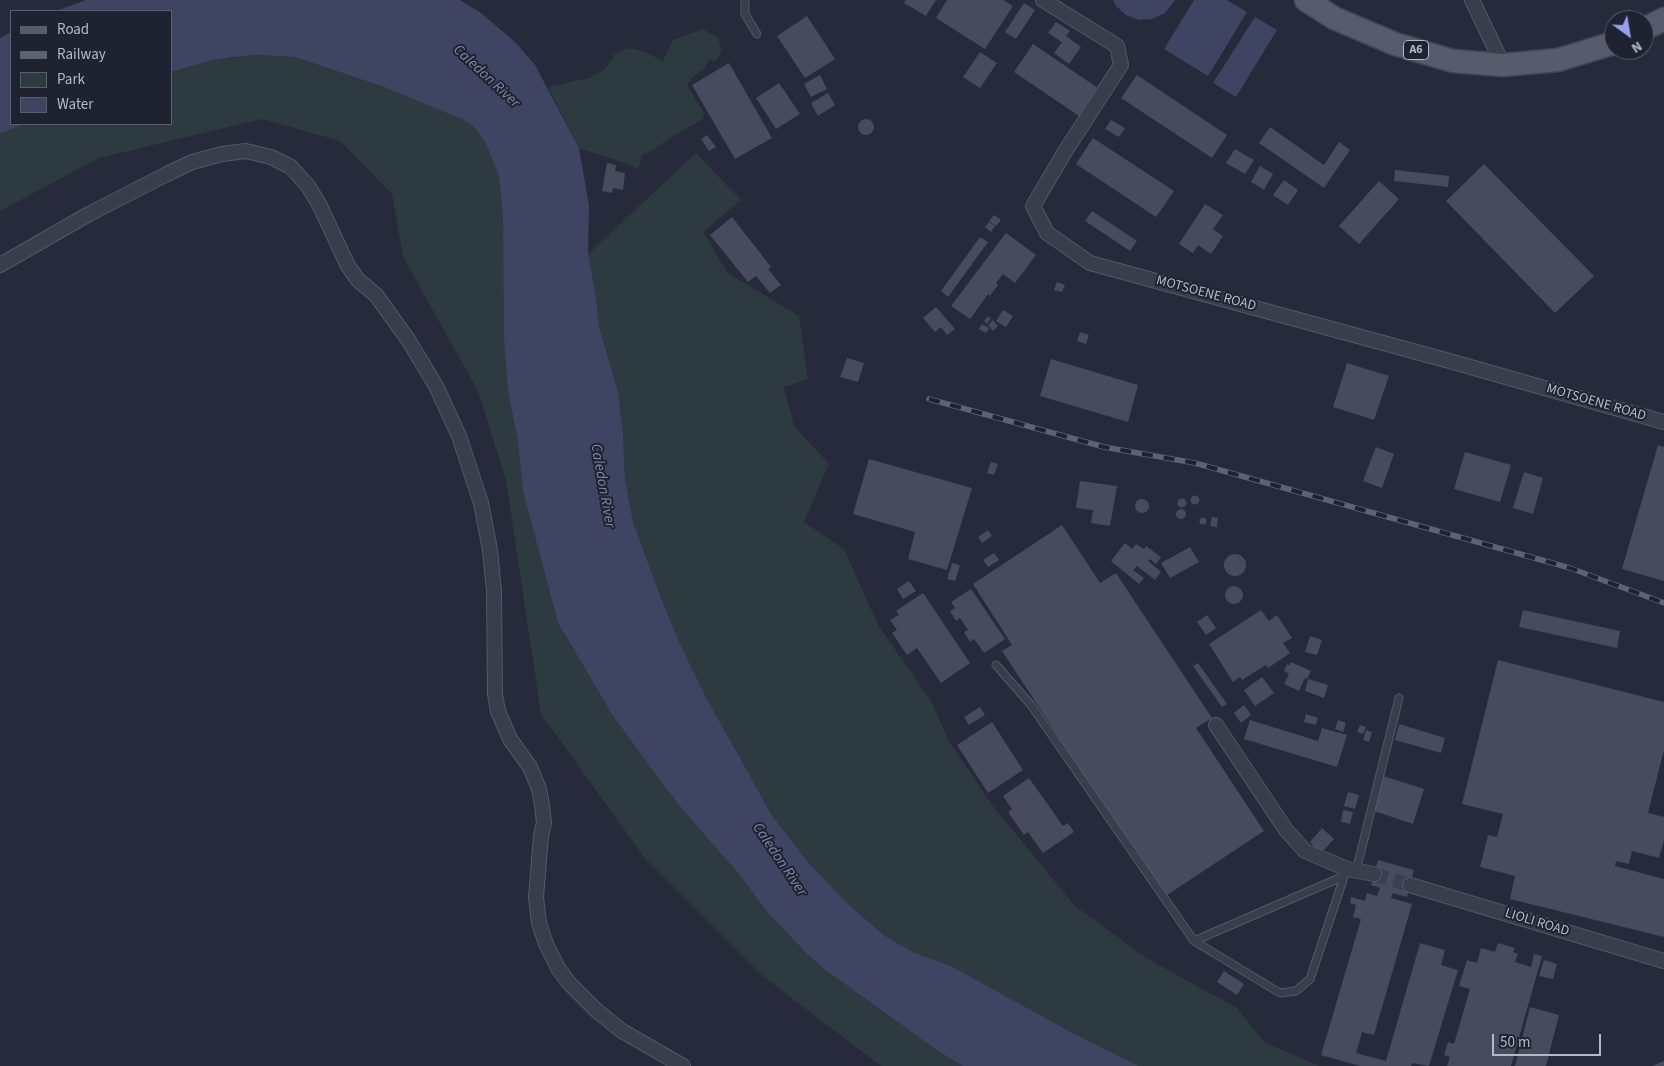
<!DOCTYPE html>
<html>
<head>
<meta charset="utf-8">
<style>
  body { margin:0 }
  #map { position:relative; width:1664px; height:1066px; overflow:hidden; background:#272a3a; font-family:"Source Sans 3",sans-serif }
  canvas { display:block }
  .legend { position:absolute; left:10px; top:10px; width:162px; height:115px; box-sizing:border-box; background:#1f2230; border:1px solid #5b5e6c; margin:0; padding:6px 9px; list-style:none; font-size:15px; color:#b6b8c6 }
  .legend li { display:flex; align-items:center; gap:10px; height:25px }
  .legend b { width:25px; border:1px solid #5b5e6c }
  .north { position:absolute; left:1604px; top:10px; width:50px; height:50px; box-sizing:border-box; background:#1f2230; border:1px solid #5b5e6c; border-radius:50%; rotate:148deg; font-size:14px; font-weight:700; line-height:20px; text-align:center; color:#b6b8c6 }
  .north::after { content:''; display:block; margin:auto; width:18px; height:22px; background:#96a1eb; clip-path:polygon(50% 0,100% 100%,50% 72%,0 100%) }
  .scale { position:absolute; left:1492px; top:1034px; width:109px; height:22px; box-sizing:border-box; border:2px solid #b6b8c6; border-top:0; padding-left:6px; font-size:15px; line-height:18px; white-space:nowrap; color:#b6b8c6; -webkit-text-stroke:4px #1f2230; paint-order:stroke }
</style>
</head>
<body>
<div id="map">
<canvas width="1664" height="1066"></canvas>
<ul class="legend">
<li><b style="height:6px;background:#585b6b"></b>Road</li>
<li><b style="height:6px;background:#5f6273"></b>Railway</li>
<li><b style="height:14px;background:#2d3a3f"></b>Park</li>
<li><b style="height:14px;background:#3e4461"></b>Water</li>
</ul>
<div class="north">N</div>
<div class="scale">50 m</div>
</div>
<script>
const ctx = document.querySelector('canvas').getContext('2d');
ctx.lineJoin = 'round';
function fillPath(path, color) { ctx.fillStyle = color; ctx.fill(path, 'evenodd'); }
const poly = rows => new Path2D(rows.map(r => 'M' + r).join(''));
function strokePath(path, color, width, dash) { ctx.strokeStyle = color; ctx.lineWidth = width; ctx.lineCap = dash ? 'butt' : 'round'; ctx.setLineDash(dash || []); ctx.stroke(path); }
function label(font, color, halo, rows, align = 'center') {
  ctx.font = font + ' "Source Sans 3",sans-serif'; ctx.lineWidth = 4; ctx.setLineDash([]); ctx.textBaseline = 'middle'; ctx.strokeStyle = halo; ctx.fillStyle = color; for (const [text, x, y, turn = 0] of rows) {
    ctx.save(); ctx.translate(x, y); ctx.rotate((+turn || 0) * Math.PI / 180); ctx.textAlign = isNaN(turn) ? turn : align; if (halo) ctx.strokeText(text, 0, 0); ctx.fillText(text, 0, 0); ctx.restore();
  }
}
fillPath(poly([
  [703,29,718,38,722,51,716,61,709,60,704,68,693,77,687,85,704,113,703,119,676,134,650,152,642,155,638,169,628,164,579,148,548,87,589,78,605,69,615,54,628,48,645,52,663,61,673,40],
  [257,55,295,57,328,68,384,87,450,114,466,121,476,129,486,144,499,176,503,219,511,408,518,442,523,492,558,623,613,716,656,775,739,874,768,913,807,954,824,969,938,1051,963,1066,881,1066,764,977,644,857,541,714,506,480,478,391,403,257,392,194,340,141,262,119,99,158,0,211,0,134,24,124,171,124,171,72,209,61],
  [696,153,741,200,703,232,728,273,799,316,808,379,784,387,794,426,829,464,804,522,844,549,878,625,931,701,949,741,992,805,1075,906,1148,959,1237,1008,1265,1043,1320,1066,1139,1066,1069,1031,951,966,915,953,885,936,847,903,809,863,773,817,707,699,681,646,661,598,633,522,625,478,623,432,618,392,599,327,596,296,588,254]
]), '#2d3a3f');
fillPath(poly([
  [86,0,460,0,481,13,516,43,535,65,579,148,589,206,588,254,596,296,599,327,618,392,623,432,625,478,633,522,661,598,681,646,707,699,773,817,809,863,847,903,885,936,915,953,951,966,1069,1031,1139,1066,963,1066,938,1051,824,969,807,954,768,913,739,874,684,811,656,775,613,716,558,623,523,492,518,442,508,392,504,337,503,219,499,176,486,144,476,129,466,121,384,87,295,57,257,55,235,57,209,61,171,72,171,11,56,11],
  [1113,0,1175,0,1165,13,1152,19,1139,20,1126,15,1116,6],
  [1194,0,1227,0,1247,12,1208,76,1164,49],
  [1255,17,1277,30,1236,97,1213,83],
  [11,32,11,124,24,124,0,134,0,38]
]), '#3e4461');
fillPath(poly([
  [906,0,936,0,926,16,904,3],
  [947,0,1003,0,1013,6,985,49,936,18],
  [1024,3,1035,10,1016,39,1005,32],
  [807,16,835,59,805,78,777,36],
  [1056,22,1070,31,1066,36,1081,47,1069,64,1054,53,1062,42,1048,33],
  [1033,44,1098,88,1079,116,1014,72],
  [980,52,997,63,980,88,963,77],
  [729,63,772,138,735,159,692,85],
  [820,75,827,89,811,97,804,84],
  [1137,75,1227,135,1212,158,1121,98],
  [779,83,800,114,776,129,756,98],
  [828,93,835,105,818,116,811,103],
  '858 127a8 8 0 1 1 16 0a8 8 0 1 1-16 0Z',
  [1111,120,1125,128,1119,137,1105,129],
  [1270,127,1324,165,1339,142,1350,150,1324,188,1259,143],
  [707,135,716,147,709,151,701,139],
  [1093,138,1174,191,1156,217,1076,164],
  [1235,149,1254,160,1245,174,1226,163],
  [607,163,616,165,615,171,625,173,623,190,613,188,612,193,602,191],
  [1484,164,1594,276,1555,313,1446,201],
  [1260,166,1273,174,1264,190,1251,182],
  [1395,170,1449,176,1448,187,1394,181],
  [1284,180,1298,190,1288,205,1273,195],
  [1379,181,1399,199,1359,244,1339,226],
  [1205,204,1223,215,1213,229,1223,236,1211,254,1198,245,1193,253,1179,244],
  [1092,211,1137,241,1130,251,1085,221],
  [994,215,1001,220,996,226,989,221],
  [732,217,771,267,768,269,781,285,770,293,756,276,748,282,710,235],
  [989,222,995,226,991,232,985,227],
  [1006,233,1036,255,1015,283,1003,274,996,283,998,285,990,296,988,294,970,319,951,306],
  [980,237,988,242,948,297,941,291],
  [1057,282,1065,285,1062,292,1054,290],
  [936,307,955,329,947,335,941,327,935,332,923,318],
  [1003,310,1013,316,1006,327,996,321],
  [988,316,991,318,987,324,984,321],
  [993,320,998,326,993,331,988,325],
  [982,324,989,328,986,333,979,329],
  [1080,332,1089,335,1086,344,1077,341],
  [847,358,864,363,858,382,840,377],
  [1051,359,1138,385,1128,422,1040,396],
  [1347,363,1389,376,1374,420,1333,407],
  [1658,445,1664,447,1664,581,1622,569],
  [1376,447,1394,454,1382,488,1363,481],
  [1465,452,1511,465,1500,502,1454,489],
  [869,459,972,488,947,570,908,559,915,532,853,514],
  [991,462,998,464,994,475,987,473],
  [1524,472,1543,478,1533,514,1513,508],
  [1080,481,1117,486,1110,526,1091,523,1093,510,1076,508],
  '1190.5 500a4.5 4.5 0 1 1 9 0a4.5 4.5 0 1 1-9 0Z',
  '1177.5 503a4.5 4.5 0 1 1 9 0a4.5 4.5 0 1 1-9 0Z',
  '1135 506a7 7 0 1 1 14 0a7 7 0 1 1-14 0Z',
  '1176 514a5 5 0 1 1 10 0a5 5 0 1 1-10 0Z',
  [1212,517,1218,518,1217,527,1210,526],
  '1199.5 521a3.5 3.5 0 1 1 7 0a3.5 3.5 0 1 1-7 0Z',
  [1062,525,1100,583,1116,573,1212,718,1196,728,1264,831,1164,897,1002,651,1012,645,973,584],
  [988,530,992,536,982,543,978,537],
  [1125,543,1132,549,1136,544,1144,549,1146,546,1161,557,1156,564,1150,559,1148,561,1161,572,1155,580,1137,566,1133,570,1144,578,1139,584,1111,561],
  [1190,547,1199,562,1170,578,1161,563],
  [994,553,999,560,988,567,983,560],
  '1224 565a11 11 0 1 1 22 0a11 11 0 1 1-22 0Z',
  [952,563,960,565,955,581,947,579],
  [909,581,916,591,903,599,897,589],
  '1225 595a9 9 0 1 1 18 0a9 9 0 1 1-18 0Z',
  [971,589,1005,639,984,653,974,639,970,642,964,632,968,630,960,618,956,621,950,611,955,608,951,602],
  [923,593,970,663,941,683,917,648,907,655,892,633,897,630,890,620,899,615,896,611],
  [1261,610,1269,621,1277,615,1292,638,1283,643,1290,653,1268,668,1266,665,1242,680,1240,677,1233,682,1209,644],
  [1523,610,1620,631,1617,648,1519,627],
  [1207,615,1216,628,1206,635,1197,622],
  [1310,636,1322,640,1317,655,1305,652],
  [1498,660,1664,702,1664,750,1648,813,1664,817,1664,840,1659,858,1632,851,1629,864,1616,861,1615,866,1664,879,1664,937,1510,899,1515,876,1480,867,1488,835,1497,837,1503,814,1462,804],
  [1291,662,1311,671,1307,679,1305,678,1299,691,1284,684,1289,674,1284,671,1287,664,1289,666],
  [1198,663,1227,704,1222,707,1193,666],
  [1262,677,1274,693,1255,706,1244,690],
  [1308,679,1328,685,1324,698,1305,691],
  [1244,705,1251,715,1241,723,1234,713],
  [980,707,985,715,969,725,964,717],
  [1306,714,1318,718,1316,725,1304,722],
  [1250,720,1318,741,1322,728,1347,735,1337,767,1244,739],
  [1338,720,1346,723,1343,732,1335,729],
  [992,722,1023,770,988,793,957,745],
  [1399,724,1445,738,1441,753,1395,740],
  [1360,725,1366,727,1363,734,1357,732],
  [1366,730,1372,732,1369,742,1363,740],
  [1383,776,1424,789,1413,824,1371,810],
  [1029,778,1063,826,1068,823,1074,832,1043,853,1028,832,1024,835,1008,812,1012,809,1003,796],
  [1348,792,1359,795,1355,809,1344,806],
  [1343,810,1353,812,1350,824,1341,822],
  [1322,828,1334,839,1321,853,1310,842],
  [1378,860,1414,870,1407,897,1393,893,1391,898,1412,904,1374,1035,1362,1032,1356,1053,1386,1061,1420,943,1445,950,1441,965,1458,970,1429,1066,1412,1063,1411,1066,1360,1066,1321,1055,1361,919,1353,917,1356,905,1350,903,1351,897,1365,901,1367,893,1377,896,1380,888,1371,885],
  [1498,943,1515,948,1513,952,1518,954,1515,962,1531,967,1534,954,1542,956,1511,1066,1447,1066,1450,1057,1444,1055,1448,1042,1454,1044,1470,989,1459,986,1467,960,1477,963,1481,948,1495,952],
  [1544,960,1557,964,1553,979,1539,976],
  [1224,971,1244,984,1237,995,1217,982],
  [1530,1007,1559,1015,1546,1066,1515,1066],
  [1664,1061,1664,1066,1652,1066]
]), '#484b5e');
strokePath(poly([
  [1374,874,1410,885]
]), '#3c3f4f', 14, [14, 7]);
const lane = poly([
  [745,0,745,14,757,34],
  [996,665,1031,705,1194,941,1344,876],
  [1356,871,1399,698],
  [1194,941,1280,993,1296,991,1310,979,1345,874]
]);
const street = poly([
  [1043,0,1117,46,1121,65,1066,150,1033,206,1047,233,1090,263,1453,362,1664,422],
  [1472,0,1503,65],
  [0,265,89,214,165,175,192,162,222,154,246,151,271,157,291,167,308,186,319,204,348,266,358,280,376,295,409,341,436,386,459,436,481,503,490,550,494,591,495,694,498,711,510,739,530,767,539,789,542,805,544,823,541,836,536,897,539,923,546,944,558,968,569,983,597,1011,622,1031,683,1066],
  [1216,725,1286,830,1305,851,1347,869,1374,874],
  [1410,885,1664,961]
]);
const primary = poly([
  [1306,0,1334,18,1395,44,1453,61,1503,65,1558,60,1614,43],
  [1644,29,1664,19]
]);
strokePath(lane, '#555866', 9);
strokePath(street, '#555866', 16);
strokePath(primary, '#434654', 25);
strokePath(lane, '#3a3d4b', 7);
strokePath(street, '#3a3d4b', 14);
strokePath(primary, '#585b6b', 22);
const rail = poly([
  [929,399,1104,447,1195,463,1570,568,1664,603]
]);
strokePath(rail, '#5f6273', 5.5);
strokePath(rail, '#1f2230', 4, [11]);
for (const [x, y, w] of [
  [1416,50,25]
]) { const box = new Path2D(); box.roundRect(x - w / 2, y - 9.5, w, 19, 4); ctx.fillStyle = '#1f2230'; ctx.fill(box); strokePath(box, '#b6b8c6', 1); }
label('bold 12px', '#b6b8c6', null, [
  ["A6",1416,50]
]);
label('14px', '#b6b8c6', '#1f2230', [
  ["MOTSOENE ROAD",1206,294,15],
  ["MOTSOENE ROAD",1596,403,16],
  ["LIOLI ROAD",1537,923,17]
]);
label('italic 15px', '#8188aa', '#1f2230', [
  ["Caledon River",486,77,43],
  ["Caledon River",602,486,80],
  ["Caledon River",779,860,56]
]);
</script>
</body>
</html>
